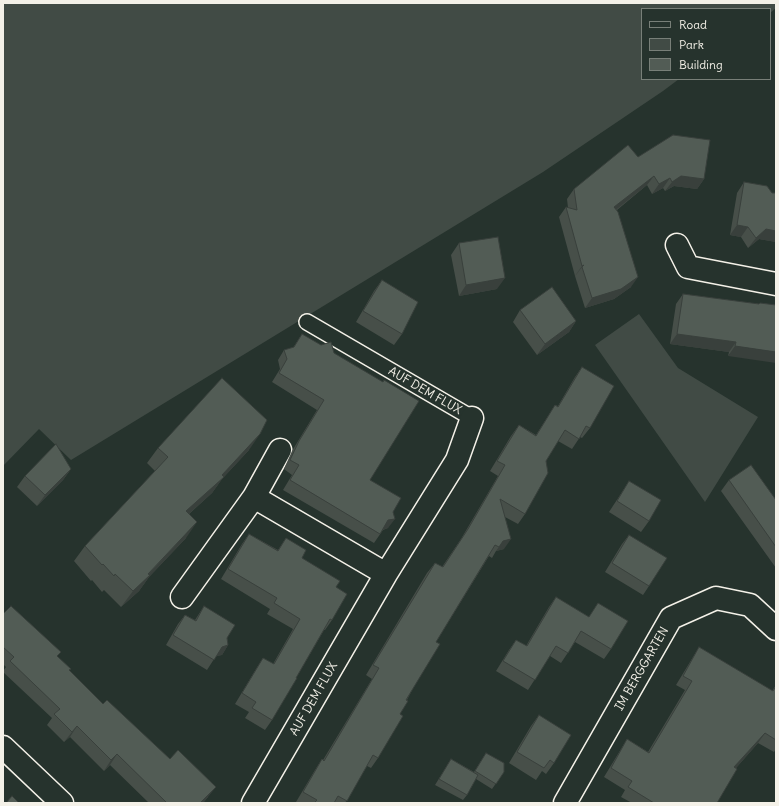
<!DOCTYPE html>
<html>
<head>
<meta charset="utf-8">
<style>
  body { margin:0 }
  #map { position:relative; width:779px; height:806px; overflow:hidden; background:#26332d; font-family:Delius,sans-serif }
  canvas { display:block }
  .frame { position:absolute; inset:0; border:4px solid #f4f1e8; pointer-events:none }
  .legend { position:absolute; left:641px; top:8px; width:130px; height:72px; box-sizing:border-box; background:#26332d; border:1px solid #787f78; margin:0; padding:5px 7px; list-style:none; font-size:12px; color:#f4f1e8 }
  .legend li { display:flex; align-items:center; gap:8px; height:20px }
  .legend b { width:20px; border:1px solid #787f78 }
</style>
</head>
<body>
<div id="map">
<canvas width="779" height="806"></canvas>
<div class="frame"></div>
<ul class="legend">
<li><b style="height:5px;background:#26332d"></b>Road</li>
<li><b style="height:11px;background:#414b45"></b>Park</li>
<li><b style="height:11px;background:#525c55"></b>Building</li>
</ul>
</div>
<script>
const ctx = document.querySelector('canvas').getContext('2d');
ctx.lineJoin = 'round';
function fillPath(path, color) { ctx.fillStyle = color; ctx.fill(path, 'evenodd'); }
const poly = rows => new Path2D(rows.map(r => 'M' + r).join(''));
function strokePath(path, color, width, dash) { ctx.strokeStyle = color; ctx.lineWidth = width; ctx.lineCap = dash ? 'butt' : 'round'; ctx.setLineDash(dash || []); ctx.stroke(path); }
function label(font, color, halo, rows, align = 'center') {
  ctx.font = font + ' Delius,sans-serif'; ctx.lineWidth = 3.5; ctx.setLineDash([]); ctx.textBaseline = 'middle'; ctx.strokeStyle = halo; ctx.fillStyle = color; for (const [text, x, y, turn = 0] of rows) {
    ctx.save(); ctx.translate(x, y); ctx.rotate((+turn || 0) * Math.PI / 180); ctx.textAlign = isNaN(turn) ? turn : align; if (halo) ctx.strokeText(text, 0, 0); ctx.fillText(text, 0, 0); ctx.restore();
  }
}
fillPath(poly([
  [3,3,776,3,776,8,770,13,770,9,642,9,642,79,679,79,663,91,543,172,71,460,39,429,3,466],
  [639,314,678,368,758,417,705,502,595,345]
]), '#414b45');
const lane = poly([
  [307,322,472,418]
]);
const street = poly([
  [677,245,688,267,776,284],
  [254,497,280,450],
  [182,597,254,497,386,574],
  [3,747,62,803],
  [253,803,386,574,457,460,472,418],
  [565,803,671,618,716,598,750,605,776,629]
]);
strokePath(lane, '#f4f1e8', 18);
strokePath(street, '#f4f1e8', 25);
strokePath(lane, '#26332d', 15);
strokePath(street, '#26332d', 22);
fillPath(poly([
  [638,157,704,179,697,189,674,186,665,191,663,188,652,194,647,185,617,210,631,287,614,299,585,308,575,276,576,275,575,276,559,217,566,207,568,208,567,199,574,189],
  [744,182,772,193,776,193,776,242,759,239,748,248,741,237,730,235,737,193],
  [459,243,497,289,459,296,451,255],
  [382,280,402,334,394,345,356,322,374,291],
  [683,294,759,304,760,303,776,305,728,356,729,352,670,344,676,304],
  [520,310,576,321,569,332,537,355,513,322],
  [302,334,334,353,370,480,393,512,388,528,383,530,374,543,283,490,292,475,284,469,292,451,317,410,272,382,280,369,278,360,284,350,293,348],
  [582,367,590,428,582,438,580,437,572,449,558,441,546,461,525,514,518,524,505,517,504,549,496,551,492,558,489,556,436,642,378,758,371,768,367,766,345,803,297,803,296,802,315,770,322,759,323,760,372,679,366,675,427,573,435,563,442,567,461,539,498,476,490,471,511,436,519,425,536,435,555,405,558,406,575,377],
  [158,448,249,450,222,479,212,493,189,514,186,538,149,577,139,591,121,607,104,590,102,592,92,580,91,581,74,561,85,546,155,471,147,463],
  [71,469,63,480,37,506,17,487,25,476],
  [729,480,776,500,776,568,721,491],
  [629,481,649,521,641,532,609,512,622,492],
  [249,534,278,550,286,538,302,558,336,587,332,620,325,630,324,630,296,678,272,720,265,730,245,718,249,712,235,704,256,669,263,658,273,664,293,629,267,614,270,609,221,579,242,544],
  [629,535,649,586,643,595,605,572,622,544],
  [556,597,589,617,598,603,611,649,604,659,575,642,561,663,550,656,528,690,496,671,509,650,516,640,526,646,549,607],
  [204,606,227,638,228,645,222,655,216,656,207,670,166,645,178,624,185,615,195,620],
  [3,614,58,657,69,671,103,704,208,797,203,803,149,803,110,765,104,771,70,737,64,742,47,725,52,718,3,672,3,671,6,667,3,664],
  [699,647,772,691,776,685,776,749,774,752,758,743,736,768,717,803,632,803,621,797,625,790,604,777,621,749,627,739,648,752,685,690,676,685,693,657],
  [539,715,554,763,546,774,542,771,536,780,509,763,531,726],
  [486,753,504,772,492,789,476,779,467,795,463,800,435,785,451,759,474,772]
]), '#474f49');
fillPath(poly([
  [654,176,647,185,607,217,614,207],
  [681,176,704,179,697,189,674,186,665,191,672,182],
  [670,178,663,188,652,194,659,184],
  [737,225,748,227,741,237,730,235],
  [766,229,776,231,776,242,759,239,748,248,756,238],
  [584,265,582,267,576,275,575,276,582,266],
  [638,277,631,287,614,299,585,308,592,298],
  [505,278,497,289,459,296,466,285],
  [576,321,569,332,537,355,545,344],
  [677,334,736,342,729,352,670,344],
  [735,346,776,352,776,363,728,356],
  [260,434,249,450,222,479,212,493,174,527,186,511,222,475],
  [71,469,63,480,37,506,45,495],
  [395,519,388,528,381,530,388,520],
  [197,522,186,538,149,577,139,591,121,607,133,591],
  [511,539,504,549,496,551,503,541],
  [228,645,222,655,215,656,222,647],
  [77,726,70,737,64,742,72,732],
  [765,733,758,743,728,777,734,767],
  [117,754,110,765,104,771,111,760],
  [216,787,208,797,203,803,200,803]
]), '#39403c');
const building = poly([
  [673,135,710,140,704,179,681,176,672,182,670,178,659,184,654,176,614,207,618,212,638,277,621,289,592,298,582,267,584,265,582,266,566,207,577,210,574,189,628,145,638,157,673,135],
  [744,182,767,186,772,193,776,193,776,231,766,229,756,238,748,227,737,225,744,182],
  [498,237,505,278,466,285,459,243,498,237],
  [382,280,418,302,402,334,363,311,382,280],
  [552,287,576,321,545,344,520,310,552,287],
  [683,294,759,304,760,303,776,305,776,352,735,346,736,342,677,334,683,294],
  [302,334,321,345,331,342,334,353,383,382,384,380,419,401,370,480,401,498,393,512,395,519,388,520,380,534,290,480,299,465,290,460,299,441,324,400,279,373,287,359,284,350,294,347,302,334],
  [582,367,614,386,590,428,586,426,579,439,565,430,546,461,548,473,525,514,500,499,511,539,503,541,499,547,495,545,436,642,440,644,406,700,408,701,400,714,403,716,378,758,373,755,347,801,338,796,334,803,314,803,317,800,303,792,322,759,324,761,379,668,373,665,435,563,443,567,468,529,505,465,497,461,519,425,536,436,555,405,558,407,582,367],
  [222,378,267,420,260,434,222,475,224,477,186,511,197,522,148,574,150,575,133,591,115,574,114,576,103,564,102,565,85,546,168,457,158,448,222,378],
  [56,444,71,469,45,495,25,476,56,444],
  [751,465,776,500,776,547,729,480,751,465],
  [629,481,661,500,649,521,617,501,629,481],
  [249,534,278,551,286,538,306,550,302,558,340,581,336,587,347,594,332,620,330,619,296,678,297,678,272,720,252,708,256,702,242,693,263,658,274,664,300,619,274,603,277,598,228,569,249,534],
  [629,535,667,558,649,586,612,563,629,535],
  [556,597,589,617,598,603,628,621,611,649,581,631,568,653,556,646,535,680,503,661,516,640,527,646,556,597],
  [11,606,61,652,57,656,71,669,69,670,103,704,107,700,170,759,178,750,216,787,200,803,167,803,117,754,111,760,77,726,72,732,54,714,60,709,10,661,14,657,3,647,3,614,11,606],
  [204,606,235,625,227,638,228,645,222,647,214,660,173,635,185,615,196,621,204,606],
  [699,647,773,691,776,686,776,740,765,733,734,767,737,769,717,803,654,803,628,787,632,781,611,768,627,739,649,753,692,681,683,676,699,647],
  [539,715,571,735,554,763,550,760,544,768,517,752,539,715],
  [486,753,504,763,504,772,496,784,475,771,486,753],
  [451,759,478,775,467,795,439,779,451,759],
  [12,796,19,803,6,803,12,796]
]);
fillPath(building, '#525c55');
strokePath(building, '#39403c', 1);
label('12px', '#f4f1e8', '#26332d', [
  ["AUF DEM FLUX",425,391,30],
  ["IM BERGGARTEN",642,669,-60],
  ["AUF DEM FLUX",314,699,-60]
]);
</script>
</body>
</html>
